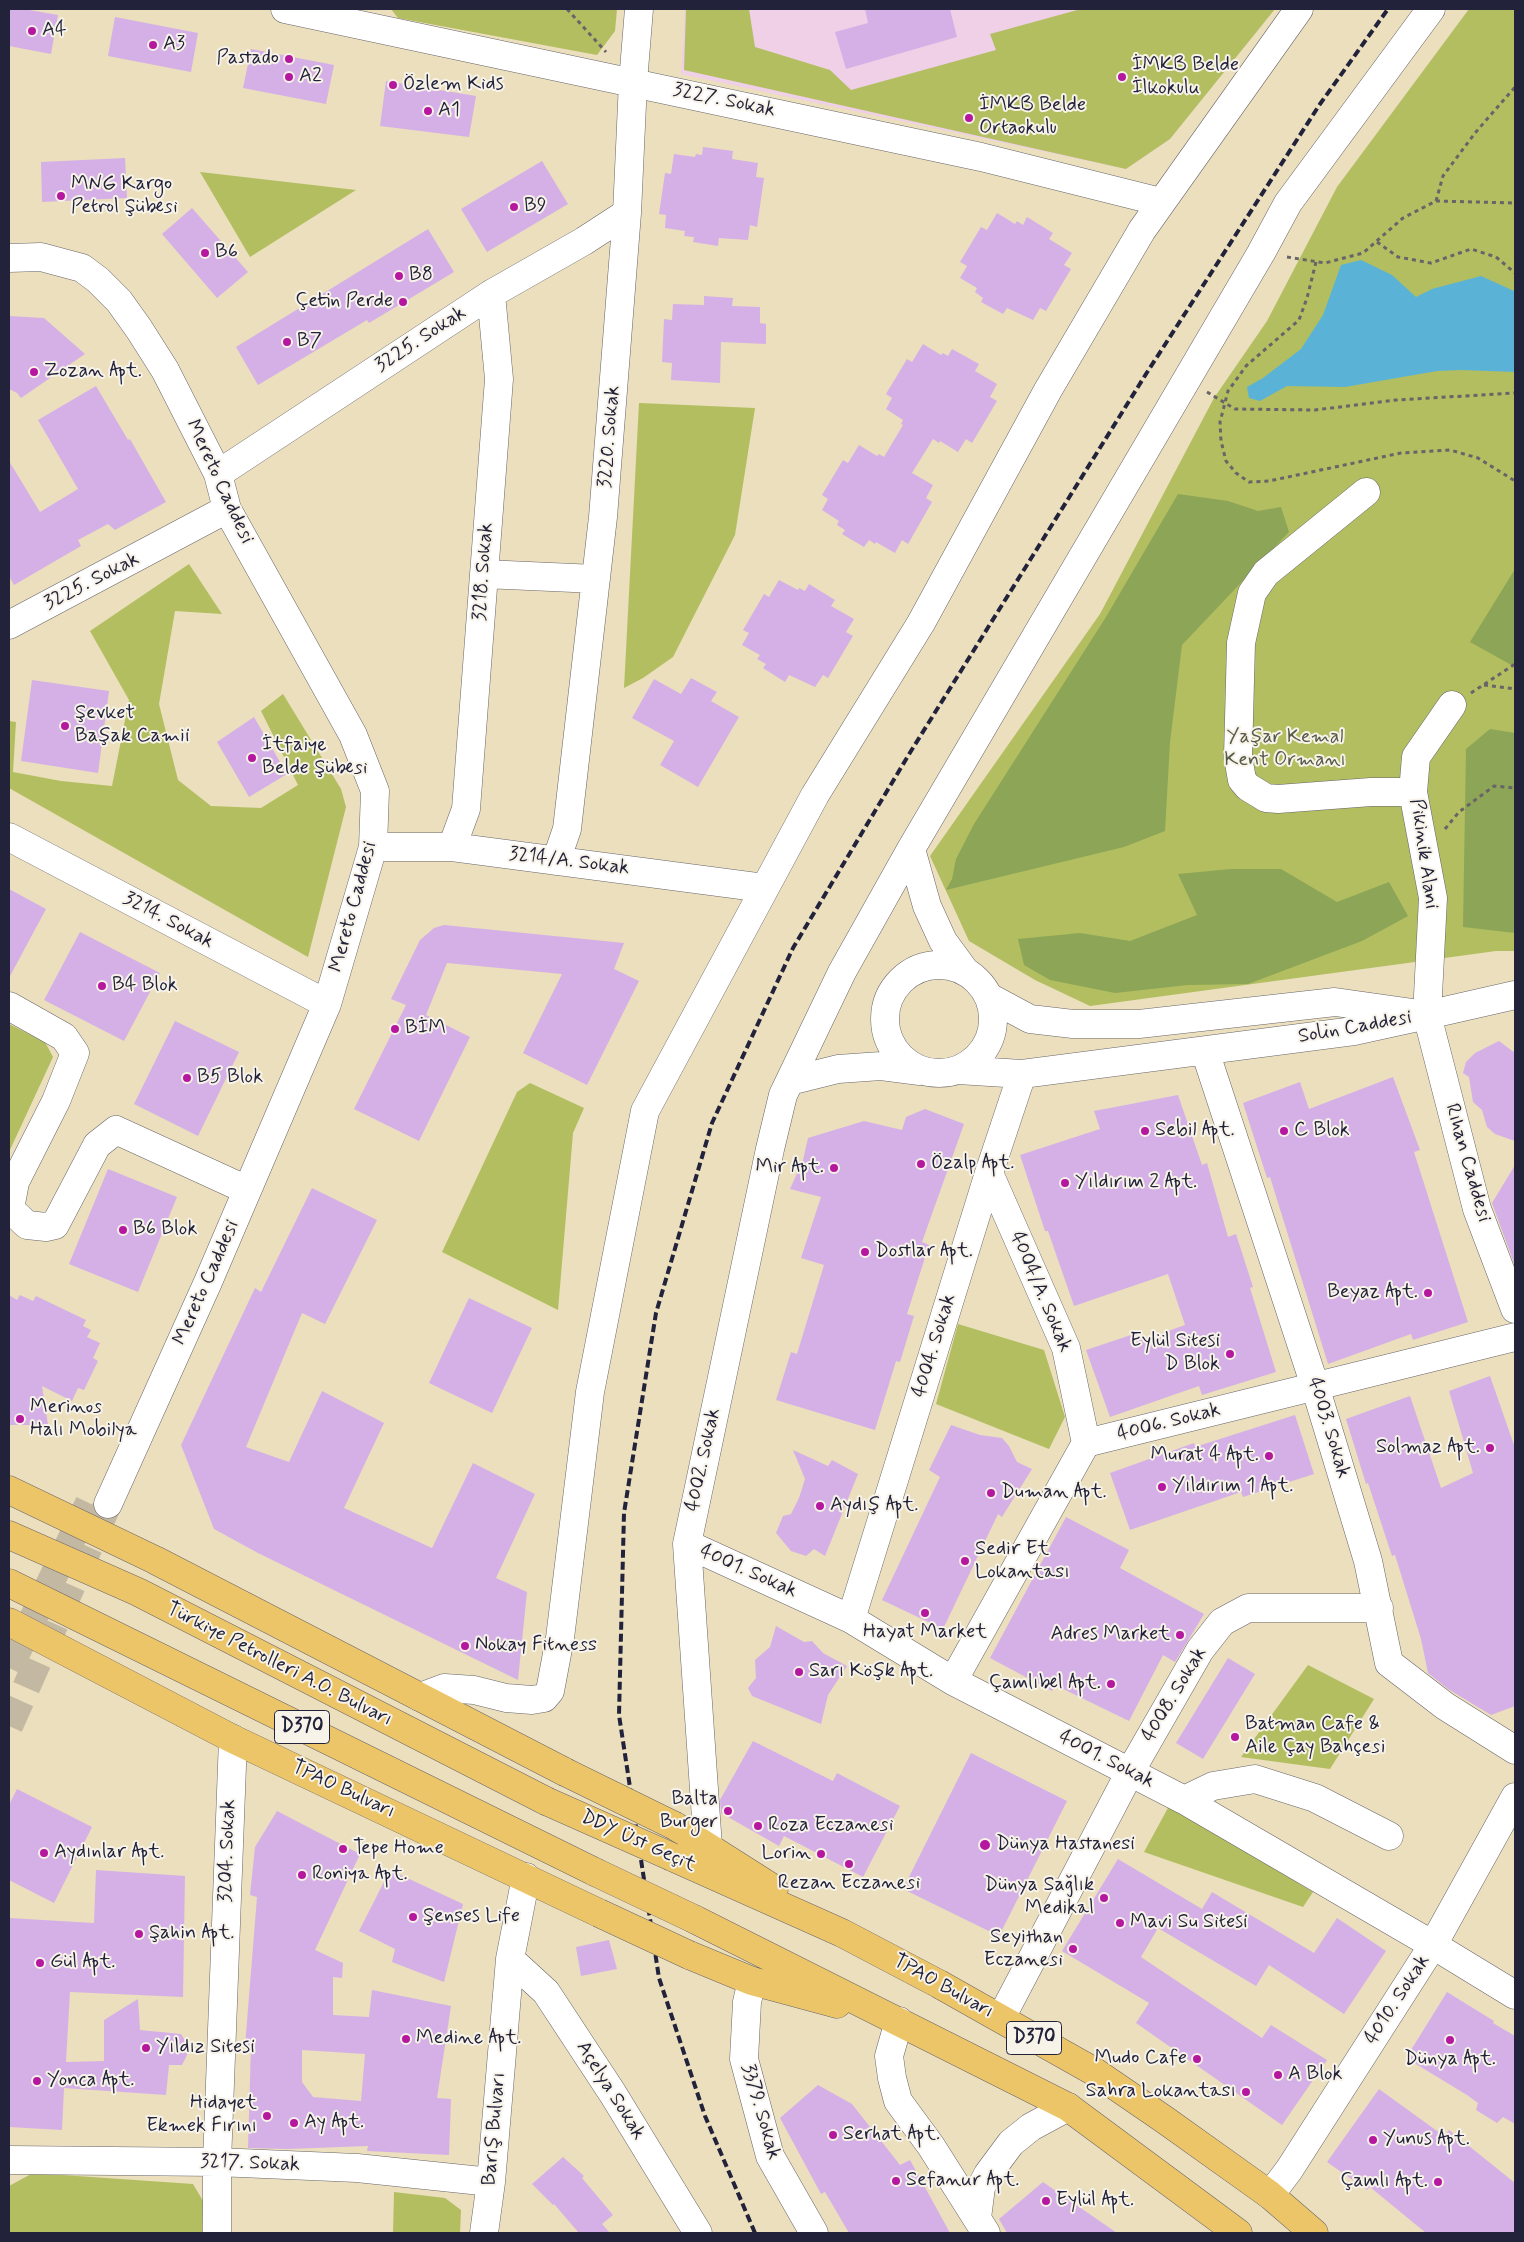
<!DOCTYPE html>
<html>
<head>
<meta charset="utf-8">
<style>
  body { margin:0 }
  #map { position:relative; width:1524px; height:2242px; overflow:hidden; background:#ebdfbd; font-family:Mynerve,sans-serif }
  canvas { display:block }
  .frame { position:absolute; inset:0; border:10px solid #22223b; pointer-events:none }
</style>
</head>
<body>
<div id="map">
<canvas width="1524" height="2242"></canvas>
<div class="frame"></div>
</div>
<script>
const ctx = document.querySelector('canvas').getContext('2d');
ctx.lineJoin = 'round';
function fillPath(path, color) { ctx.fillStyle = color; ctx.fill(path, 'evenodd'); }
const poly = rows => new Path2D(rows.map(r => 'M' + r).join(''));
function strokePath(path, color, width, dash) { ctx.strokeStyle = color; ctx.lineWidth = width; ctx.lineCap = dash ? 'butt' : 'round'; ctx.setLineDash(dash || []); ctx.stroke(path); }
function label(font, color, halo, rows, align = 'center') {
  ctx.font = font + ' Mynerve,sans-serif'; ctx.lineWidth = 4; ctx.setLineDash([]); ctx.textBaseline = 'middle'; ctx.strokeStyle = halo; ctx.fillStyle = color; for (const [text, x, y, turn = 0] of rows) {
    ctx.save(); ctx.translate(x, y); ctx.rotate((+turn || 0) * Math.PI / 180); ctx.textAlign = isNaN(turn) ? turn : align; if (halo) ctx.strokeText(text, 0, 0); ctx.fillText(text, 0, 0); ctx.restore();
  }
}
fillPath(poly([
  [685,9,1275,9,1170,139,1126,169,681,74]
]), '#efd0e7');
fillPath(poly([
  [391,9,617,9,615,31,597,55,398,18],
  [686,9,749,9,755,47,830,70,851,90,996,50,990,34,1081,9,1275,9,1170,139,1126,169,684,70],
  [1469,9,1515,9,1515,951,1496,951,1090,1006,1035,980,969,941,930,856,1100,614,1214,398,1267,321,1337,187],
  [200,172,356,190,250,257],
  [639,403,755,408,735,535,673,657,643,678,624,688],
  [189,564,222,614,175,611,159,704,178,780,211,806,261,808,298,785,261,711,283,694,341,789,346,807,308,957,9,788,9,721,16,722,13,772,61,781,112,786,129,700,90,631],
  [9,1024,45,1042,53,1057,9,1152],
  [530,1083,584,1108,573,1133,558,1310,442,1252,517,1092],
  [958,1324,1044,1350,1065,1417,1049,1449,936,1404],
  [1308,1665,1374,1699,1330,1769,1241,1757],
  [1169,1806,1313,1892,1303,1907,1144,1852],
  [33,2173,193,2184,203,2201,202,2233,9,2233,9,2186],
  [394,2192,445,2198,461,2210,460,2233,393,2233]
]), '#b2be60');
fillPath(poly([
  [1178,494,1228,501,1258,511,1281,507,1289,532,1182,645,1170,742,1165,831,1124,847,946,890,952,879,956,859,974,824,1106,617],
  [1515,569,1515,667,1470,642],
  [1490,729,1515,733,1515,933,1463,927,1466,749],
  [1231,869,1281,869,1337,902,1389,882,1408,916,1362,941,1248,984,1188,985,1115,993,1050,980,1024,965,1018,939,1080,933,1130,941,1197,915,1178,874]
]), '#8da556');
fillPath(poly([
  [1361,260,1392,275,1416,297,1432,289,1481,276,1514,291,1515,372,1461,370,1437,371,1345,387,1287,386,1260,401,1249,398,1247,387,1263,378,1301,349,1323,315,1341,265]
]), '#5ab3d7');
fillPath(poly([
  [9,9,24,9,58,15,51,54,9,46],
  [865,9,950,9,957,37,846,69,835,32,868,23],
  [115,17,198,33,191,72,108,56],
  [251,49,334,65,326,104,243,88],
  [386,81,476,96,469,137,380,126],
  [703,147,733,151,732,159,758,163,756,177,764,178,757,227,750,225,748,240,719,238,718,246,693,242,694,237,684,236,685,231,665,228,666,215,659,214,665,173,671,174,674,154,695,157,696,154,702,155],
  [125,158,127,198,42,202,41,162],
  [542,161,568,204,487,252,461,209],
  [192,208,248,272,217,298,162,234],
  [997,213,1015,224,1017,221,1023,225,1027,217,1053,233,1049,239,1072,253,1064,265,1071,269,1046,311,1040,308,1033,320,1007,308,1003,314,981,302,983,298,975,292,977,288,960,278,967,266,960,262,981,227,987,230],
  [428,229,454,272,369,323,367,320,258,385,236,347],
  [704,296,733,298,732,306,760,307,760,323,766,324,766,344,721,342,720,383,671,380,672,363,662,362,664,319,672,320,673,304,704,305],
  [9,316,44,318,85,354,21,398,17,393,9,389],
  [923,344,941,355,943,353,948,356,952,349,979,364,975,371,997,384,990,397,997,401,972,443,966,439,958,452,940,441,939,443,933,439,912,473,933,485,926,498,932,502,908,544,902,540,895,553,876,542,875,544,869,540,864,547,842,534,845,530,837,525,839,521,822,510,828,499,822,495,843,460,848,463,859,445,877,456,879,454,884,457,903,425,901,424,903,420,886,409,892,398,886,394,907,359,912,362],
  [96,386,128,440,130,439,166,502,115,530,108,524,78,540,81,546,14,585,9,576,9,461,40,512,78,489,38,420],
  [779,580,798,590,799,588,805,591,809,584,835,600,831,606,854,619,846,632,853,636,828,678,823,675,815,687,789,675,785,682,763,668,766,664,757,659,760,655,742,645,749,633,743,630,764,594,769,597],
  [691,678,717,692,711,701,739,717,698,787,660,765,674,741,632,718,654,679,681,694],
  [32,680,109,691,98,773,21,761],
  [254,717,287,774,249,797,217,742],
  [9,889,46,909,9,978],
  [444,925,624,943,614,969,639,981,587,1085,523,1053,562,974,447,963,426,1015,470,1037,419,1141,354,1109,406,1005,391,999,420,940,434,928],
  [80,932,160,973,124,1041,44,1000],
  [175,1021,239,1052,198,1136,134,1104],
  [1499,1041,1515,1053,1515,1141,1495,1134,1487,1127,1482,1110,1473,1102,1469,1077,1463,1073,1466,1062,1475,1053],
  [1393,1077,1420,1150,1414,1152,1468,1322,1413,1340,1411,1334,1328,1364,1270,1177,1267,1178,1243,1103,1300,1082,1309,1109],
  [1178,1095,1202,1165,1207,1163,1228,1237,1236,1234,1253,1287,1250,1288,1276,1372,1202,1395,1199,1386,1110,1417,1086,1350,1140,1332,1143,1340,1185,1325,1168,1274,1074,1306,1048,1231,1045,1231,1020,1155,1100,1129,1094,1111],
  [925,1109,964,1124,922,1242,929,1245,907,1314,914,1316,900,1362,896,1361,875,1430,776,1400,791,1352,797,1354,824,1265,801,1258,821,1197,790,1189,803,1160,808,1138,864,1121,902,1130,906,1117],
  [1515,1165,1515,1266,1492,1203],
  [108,1169,177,1197,138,1292,69,1264],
  [312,1188,377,1220,325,1324,302,1313,246,1447,289,1462,322,1391,384,1423,344,1508,432,1548,473,1463,535,1494,496,1578,527,1592,518,1680,258,1553,214,1529,181,1445,255,1288,261,1292],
  [9,1295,17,1300,20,1295,33,1301,36,1296,86,1320,83,1326,91,1330,87,1337,100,1343,93,1358,98,1361,84,1390,78,1388,72,1401,42,1386,48,1425,9,1425],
  [469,1298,532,1328,492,1413,429,1383],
  [1490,1376,1515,1448,1515,1706,1491,1715,1448,1689,1428,1673,1421,1639,1395,1555,1392,1556,1368,1483,1366,1484,1346,1419,1410,1396,1441,1488,1473,1473,1449,1391],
  [1295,1415,1314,1474,1243,1497,1241,1492,1130,1530,1110,1473,1194,1443,1195,1447],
  [951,1425,980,1435,1002,1438,1009,1446,1017,1462,1032,1469,1002,1517,998,1514,943,1629,882,1600,940,1477,929,1470],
  [793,1450,828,1466,832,1460,858,1474,825,1556,814,1549,806,1556,791,1551,776,1533,783,1516,791,1514,799,1498,805,1479],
  [1066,1517,1129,1550,1120,1568,1204,1614,1175,1662,1163,1655,1129,1721,1055,1685,1052,1691,990,1658],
  [776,1626,804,1642,812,1641,823,1653,847,1666,828,1695,821,1724,752,1696,748,1688,756,1678,755,1660,770,1647],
  [1228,1658,1255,1674,1203,1759,1176,1743],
  [753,1741,833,1781,837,1773,900,1806,863,1877,784,1836,779,1846,721,1813,720,1800],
  [971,1753,1067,1801,999,1936,903,1889],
  [17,1789,92,1827,54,1903,9,1880,9,1805],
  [277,1811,360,1854,315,1950,343,1963,342,1978,333,1977,333,2015,369,2017,372,1990,451,2006,437,2098,451,2099,449,2155,367,2151,368,2146,288,2149,248,2148,251,2046,245,2046,257,1897,250,1895,255,1847],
  [302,2050,365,2054,361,2101,313,2097,302,2082],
  [1118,1859,1202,1909,1212,1892,1314,1953,1337,1918,1386,1951,1344,2014,1269,1965,1256,1986,1158,1928,1141,1957,1262,2038,1271,2025,1327,2060,1282,2125,1136,2023,1149,2003,1062,1951],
  [96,1870,185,1876,183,1997,70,1992,66,2062,104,2061,104,2020,138,1999,140,2030,181,2034,186,2042,188,2053,182,2065,169,2065,166,2095,64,2088,62,2130,9,2127,9,1918,94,1923],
  [390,1870,463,1904,444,1982,392,1962,395,1949,359,1931],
  [609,1940,617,1969,581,1976,576,1947],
  [1447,1992,1494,2021,1493,2023,1515,2036,1515,2124,1503,2117,1497,2123,1476,2110,1478,2103,1467,2095,1406,2058],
  [818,2085,852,2104,900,2165,910,2160,950,2233,849,2233,825,2192,821,2194,780,2118],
  [1379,2089,1444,2136,1449,2130,1515,2183,1515,2233,1426,2233,1370,2187,1367,2190,1327,2162],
  [563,2157,584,2176,582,2178,613,2215,602,2224,610,2233,579,2233,554,2204,553,2205,532,2184],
  [1043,2182,1117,2233,1007,2233,999,2219]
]), '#d5b0e7');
strokePath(poly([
  [9,1668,89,1503],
  [9,1726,108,1504]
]), '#c3b9a3', 28, [28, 14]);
const minor = poly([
  [285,9,981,157,1161,202],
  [9,258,41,257,82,268,98,280,119,301,139,329,165,370,218,474,227,509,353,735,375,791,373,847,327,1004,208,1282,108,1504],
  [218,474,491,294,584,241,627,213],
  [1366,492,1266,573,1252,593,1241,643,1238,757,1242,780,1248,787,1266,798,1278,799,1371,792,1413,792],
  [484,574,596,579],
  [9,625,227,509],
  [1452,705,1416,757,1413,792,1433,898,1427,1015,1477,1209,1515,1309],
  [9,837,327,1004],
  [373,847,452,847,764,888],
  [452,847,466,809,499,379,491,294],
  [911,849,927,906,943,941,965,971],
  [556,861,567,829,603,517,627,213,633,82,639,9],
  '885 1019a54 54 0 1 1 108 0a54 54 0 1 1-108 0Z',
  [9,1006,64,1037,75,1053,56,1101,15,1182,10,1209,27,1225,46,1227,55,1225,97,1145,116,1130,247,1190],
  [1427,1015,1515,995],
  [1205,1051,1315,1386,1368,1561,1389,1663,1445,1706,1515,1750],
  [958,1070,1022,1074,1354,1031,1427,1015,1335,1002,1139,1024,1073,1024,1030,1019,989,997],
  [790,1081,838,1069,881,1066,920,1071],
  [989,1173,1066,1348,1086,1443],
  [687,1544,851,1619,953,1681,1184,1800,1433,1945,1515,1995],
  [851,1619,989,1173,1022,1074],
  [953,1681,1086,1443,1515,1337],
  [420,1697,444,1688,474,1690,506,1698,532,1700,544,1698,550,1691,560,1638,590,1392,645,1111,815,795,921,623,1048,390,1142,230,1299,9],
  [1184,1800,1213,1786,1255,1779,1315,1798,1389,1836],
  [708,1847,687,1544,770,1149,783,1095,842,972,911,849,1261,253,1288,203,1431,9],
  [510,1959,546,1992,613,2094,698,2233],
  [752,1981,747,2002,744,2059,770,2156,814,2233],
  [1001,2018,1130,1772,1200,1650,1222,1622,1248,1608,1379,1608],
  [899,2021,889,2056,892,2078,898,2101,931,2146,986,2233],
  [9,2160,217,2162,357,2168,491,2182],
  [1270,2195,1289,2170,1433,1945,1515,1797],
  [977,2218,981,2187,988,2174,1011,2143,1031,2127,1068,2107],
  [217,2233,217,2162,233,1739],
  [484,2233,491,2182,510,1959,526,1877]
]);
const highway = poly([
  [9,1490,155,1560,565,1772],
  [9,1535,138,1592,546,1801],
  [9,1583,595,1872],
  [9,1622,233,1739,599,1913],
  [675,1826,774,1889],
  [672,1857,842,1933,939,1984,1095,2072,1165,2120,1270,2195,1314,2233],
  [694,1919,1068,2107,1238,2233],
  [689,1955,752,1981,837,2004]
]);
strokePath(minor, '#686468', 29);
strokePath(highway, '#686468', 29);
strokePath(poly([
  [567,9,606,52],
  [1436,201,1443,176,1475,133,1515,87],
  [1377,242,1398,257,1431,263,1471,249,1496,257,1515,273],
  [1287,257,1325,263,1363,253,1403,218,1436,201,1515,203],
  [1316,262,1307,298,1299,320,1246,366,1228,391,1220,422,1221,441,1226,461,1236,473,1249,482,1269,481,1401,453,1450,450,1478,458,1515,481],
  [1207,392,1235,409,1315,410,1396,400,1515,393],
  [1484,685,1515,689],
  [1471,693,1515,664],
  [1445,829,1459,812,1494,786,1515,788]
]), '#686468', 3, [4, 4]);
strokePath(minor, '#fff', 28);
strokePath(highway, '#edc569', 28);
strokePath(poly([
  [755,2233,705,2116,659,1978,619,1715,624,1513,656,1313,712,1123,793,948,911,751,1146,374,1320,104,1388,9]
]), '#22223b', 4, [8, 4]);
const highwayBridge = poly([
  [565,1772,675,1826],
  [546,1801,672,1857],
  [595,1872,694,1919],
  [599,1913,689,1955]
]);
strokePath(highwayBridge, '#686468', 29, []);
strokePath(highwayBridge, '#edc569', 28);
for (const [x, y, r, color] of [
  [32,31,5,"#b5179e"],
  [153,45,5,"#b5179e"],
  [289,59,5,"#b5179e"],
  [289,77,5,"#b5179e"],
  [1122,77,5,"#b5179e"],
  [393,85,5,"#b5179e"],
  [428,111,5,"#b5179e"],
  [969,118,5,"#b5179e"],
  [61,196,5,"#b5179e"],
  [514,207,5,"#b5179e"],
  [205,253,5,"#b5179e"],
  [399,276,5,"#b5179e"],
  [403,302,5,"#b5179e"],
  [287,342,5,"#b5179e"],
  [34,372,5,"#b5179e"],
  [65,726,5,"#b5179e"],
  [252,758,5,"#b5179e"],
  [102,986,5,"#b5179e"],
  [395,1029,5,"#b5179e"],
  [187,1078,5,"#b5179e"],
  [1145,1131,5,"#b5179e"],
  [1284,1131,5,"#b5179e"],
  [921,1164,5,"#b5179e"],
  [834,1168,5,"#b5179e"],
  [1065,1183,5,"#b5179e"],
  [123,1230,5,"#b5179e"],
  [865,1252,5,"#b5179e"],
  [1428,1293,5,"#b5179e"],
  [1230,1354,5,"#b5179e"],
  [20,1419,5,"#b5179e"],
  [1490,1448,5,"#b5179e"],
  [1269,1456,5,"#b5179e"],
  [1162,1487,5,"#b5179e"],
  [991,1493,5,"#b5179e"],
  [820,1506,5,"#b5179e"],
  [965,1561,5,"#b5179e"],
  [925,1613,5,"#b5179e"],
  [1180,1635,5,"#b5179e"],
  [465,1646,5,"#b5179e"],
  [799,1672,5,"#b5179e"],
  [1111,1684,5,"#b5179e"],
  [1235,1737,5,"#b5179e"],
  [728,1811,5,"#b5179e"],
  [758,1826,5,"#b5179e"],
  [985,1845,6,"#b5179e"],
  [343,1849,5,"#b5179e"],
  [44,1853,5,"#b5179e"],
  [821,1854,5,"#b5179e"],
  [849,1864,5,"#b5179e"],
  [302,1875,5,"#b5179e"],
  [1104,1898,5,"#b5179e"],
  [413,1917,5,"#b5179e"],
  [1120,1923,5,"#b5179e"],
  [139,1934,5,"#b5179e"],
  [1073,1949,5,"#b5179e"],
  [40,1963,5,"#b5179e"],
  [406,2039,5,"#b5179e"],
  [1450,2040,5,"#b5179e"],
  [146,2048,5,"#b5179e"],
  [1197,2059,5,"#b5179e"],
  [1278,2075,5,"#b5179e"],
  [37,2081,5,"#b5179e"],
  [1246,2092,5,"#b5179e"],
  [267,2116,5,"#b5179e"],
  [294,2123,5,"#b5179e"],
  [833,2135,5,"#b5179e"],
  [1373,2140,5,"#b5179e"],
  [896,2181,5,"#b5179e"],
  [1438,2182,5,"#b5179e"],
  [1046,2201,5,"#b5179e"]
]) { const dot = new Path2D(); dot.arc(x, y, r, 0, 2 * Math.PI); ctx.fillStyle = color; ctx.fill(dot); strokePath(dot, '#f7f3e8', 2); }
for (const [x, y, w] of [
  [302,1727,55],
  [1034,2038,55]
]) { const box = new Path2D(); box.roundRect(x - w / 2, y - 16.5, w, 33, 4); ctx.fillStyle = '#f7f3e8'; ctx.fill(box); strokePath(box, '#22223b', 1); }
label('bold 19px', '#22223b', null, [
  ["D370",302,1727],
  ["D370",1034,2038]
]);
label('20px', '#22223b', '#f7f3e8', [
  ["A4",42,31],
  ["A3",163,45],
  ["Pastado",279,59,"right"],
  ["İMKB Belde",1132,66],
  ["İlkokulu",1132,89],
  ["A2",299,77],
  ["Özlem Kids",403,85],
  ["İMKB Belde",979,106],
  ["Ortaokulu",979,129],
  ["A1",438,111],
  ["MNG Kargo",71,185],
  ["Petrol Şübesi",71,208],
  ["B9",524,207],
  ["B6",215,253],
  ["B8",409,276],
  ["Çetin Perde",393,302,"right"],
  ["B7",297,342],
  ["Zozan Apt.",44,372],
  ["Şevket",75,714],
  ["Başak Camii",75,737],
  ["İtfaiye",262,746],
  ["Belde Şübesi",262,769],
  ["B4 Blok",112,986],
  ["BİM",405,1029],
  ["B5 Blok",197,1078],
  ["Sebil Apt.",1155,1131],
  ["C Blok",1294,1131],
  ["Özalp Apt.",931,1164],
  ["Mir Apt.",824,1168,"right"],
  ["Yıldırım 2 Apt.",1075,1183],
  ["B6 Blok",133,1230],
  ["Dostlar Apt.",875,1252],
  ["Beyaz Apt.",1418,1293,"right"],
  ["Eylül Sitesi",1220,1342,"right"],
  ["D Blok",1220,1365,"right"],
  ["Merinos",30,1408],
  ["Halı Mobilya",30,1431],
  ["Solmaz Apt.",1480,1448,"right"],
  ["Murat 4 Apt.",1259,1456,"right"],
  ["Yıldırım 1 Apt.",1172,1487],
  ["Duman Apt.",1001,1493],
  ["Aydış Apt.",830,1506],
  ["Sedir Et",975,1550],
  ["Lokantası",975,1573],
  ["Hayat Market",925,1633,"center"],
  ["Adres Market",1170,1635,"right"],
  ["Nokay Fitness",475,1646],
  ["Sarı Köşk Apt.",809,1672],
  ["Çamlıbel Apt.",1101,1684,"right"],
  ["Batman Cafe &",1245,1725],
  ["Aile Çay Bahçesi",1245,1748],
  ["Balta",718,1800,"right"],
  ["Burger",718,1823,"right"],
  ["Roza Eczanesi",768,1826],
  ["Dünya Hastanesi",996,1845],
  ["Tepe Home",353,1849],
  ["Aydınlar Apt.",54,1853],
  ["Lorin",811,1854,"right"],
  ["Roniya Apt.",312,1875],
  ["Rezan Eczanesi",849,1884,"center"],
  ["Dünya Sağlık",1094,1886,"right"],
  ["Medikal",1094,1909,"right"],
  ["Şenses Life",423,1917],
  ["Mavi Su Sitesi",1130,1923],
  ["Şahin Apt.",149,1934],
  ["Seyithan",1063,1938,"right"],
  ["Eczanesi",1063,1961,"right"],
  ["Gül Apt.",50,1963],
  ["Medine Apt.",416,2039],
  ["Yıldız Sitesi",156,2048],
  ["Mudo Cafe",1187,2059,"right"],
  ["Dünya Apt.",1450,2060,"center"],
  ["A Blok",1288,2075],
  ["Yonca Apt.",47,2081],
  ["Sahra Lokantası",1236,2092,"right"],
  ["Hidayet",257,2104,"right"],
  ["Ekmek Fırını",257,2127,"right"],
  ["Ay Apt.",304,2123],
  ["Serhat Apt.",843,2135],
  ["Yunus Apt.",1383,2140],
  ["Sefanur Apt.",906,2181],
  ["Çamlı Apt.",1428,2182,"right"],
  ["Eylül Apt.",1056,2201]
], 'left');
label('20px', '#22223b', '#f7f3e8', [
  ["3227. Sokak",724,101,12],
  ["3225. Sokak",421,340,-33],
  ["3220. Sokak",610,437,-85],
  ["Mereto Caddesi",219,482,65],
  ["3218. Sokak",484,572,-86],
  ["3225. Sokak",92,582,-27],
  ["Pikinik Alani",1423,854,82],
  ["3214/A. Sokak",569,862,7],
  ["Mereto Caddesi",354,907,-75],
  ["3214. Sokak",168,921,28],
  ["Solin Caddesi",1355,1028,-10],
  ["Rıhan Caddesi",1467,1163,74],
  ["Mereto Caddesi",207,1283,-66],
  ["4004/A. Sokak",1040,1292,67],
  ["4004. Sokak",935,1346,-73],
  ["4006. Sokak",1169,1423,-14],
  ["4003. Sokak",1328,1428,73],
  ["4002. Sokak",704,1460,-78],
  ["4001. Sokak",748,1572,24],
  ["Türkiye Petrolleri A.O. Bulvarı",279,1665,27],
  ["4008. Sokak",1175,1695,-59],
  ["4001. Sokak",1106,1760,27],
  ["TPAO Bulvarı",343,1790,25],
  ["DDY Üst Geçit",638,1842,24],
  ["3204. Sokak",228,1851,-88],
  ["TPAO Bulvarı",943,1987,29],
  ["4010. Sokak",1398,2000,-57],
  ["Açelya Sokak",610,2091,58],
  ["3379. Sokak",760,2112,74],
  ["Barış Bulvarı",495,2129,-85],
  ["3217. Sokak",250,2164,2]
]);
label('20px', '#545948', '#f7f3e8', [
  ["Yaşar Kemal",1285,738],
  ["Kent Ormanı",1285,761]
]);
</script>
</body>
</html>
